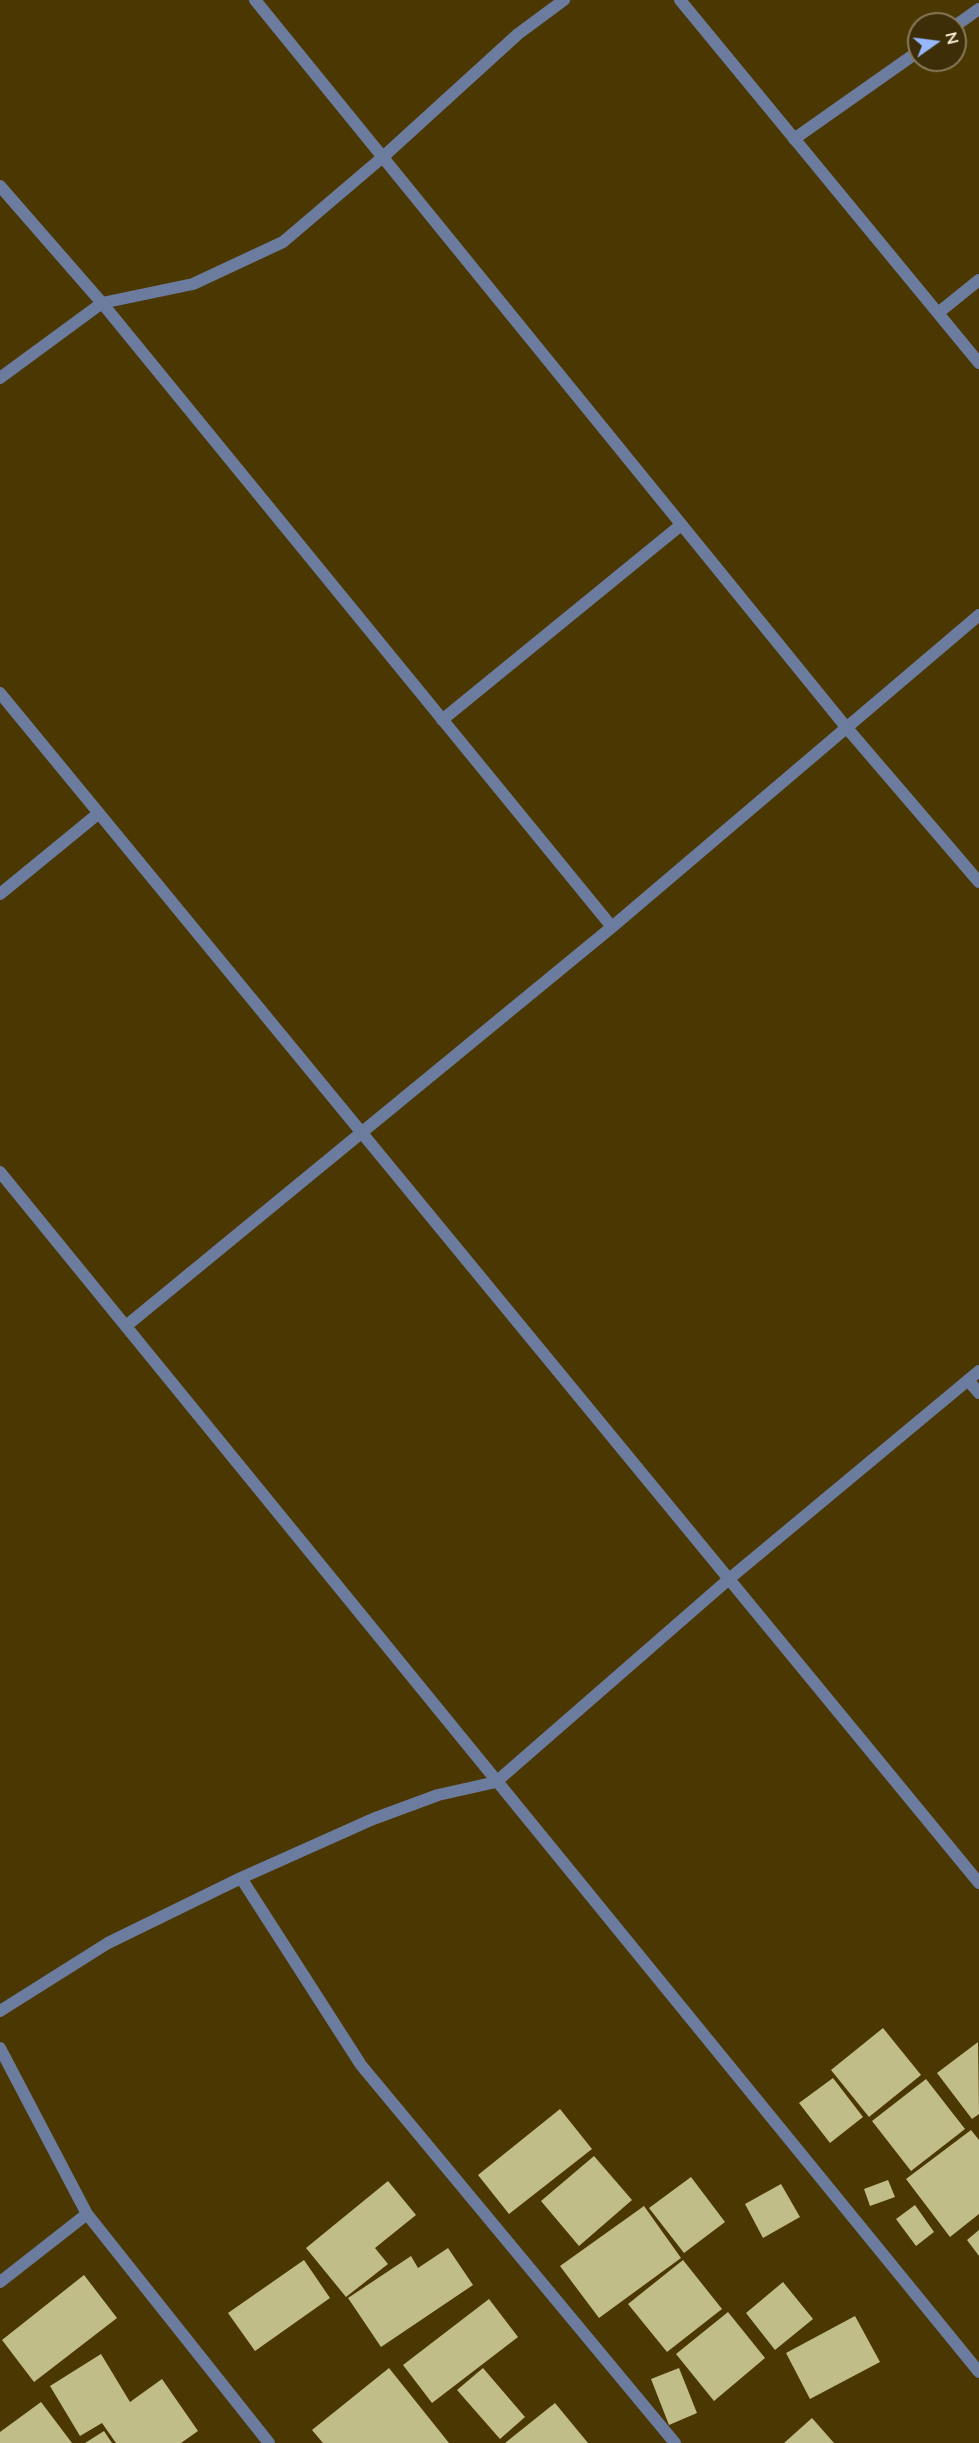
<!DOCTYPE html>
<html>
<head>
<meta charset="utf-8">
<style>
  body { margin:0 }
  #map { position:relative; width:979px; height:2443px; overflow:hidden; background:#4b3702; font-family:Lato,sans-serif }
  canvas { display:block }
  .north { position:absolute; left:907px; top:12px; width:60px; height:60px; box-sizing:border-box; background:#3d2e08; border:2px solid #877a59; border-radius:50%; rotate:76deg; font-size:16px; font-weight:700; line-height:24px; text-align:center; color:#f7ecd3 }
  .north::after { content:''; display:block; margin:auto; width:21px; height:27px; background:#96b6fd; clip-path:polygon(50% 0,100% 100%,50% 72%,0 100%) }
</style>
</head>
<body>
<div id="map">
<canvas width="979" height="2443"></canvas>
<div class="north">N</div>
</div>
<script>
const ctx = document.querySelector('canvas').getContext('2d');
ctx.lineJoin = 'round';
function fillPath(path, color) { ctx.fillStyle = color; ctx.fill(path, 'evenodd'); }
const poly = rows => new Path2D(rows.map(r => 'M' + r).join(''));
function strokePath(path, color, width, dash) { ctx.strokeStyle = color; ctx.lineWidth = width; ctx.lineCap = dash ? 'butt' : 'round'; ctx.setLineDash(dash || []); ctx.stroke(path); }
fillPath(poly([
  [883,2028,921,2075,869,2117,831,2070],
  [978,2042,979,2114,972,2119,937,2073],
  [833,2078,863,2117,830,2143,799,2103],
  [926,2079,965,2129,911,2171,872,2121],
  [560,2109,592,2149,509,2214,478,2175],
  [971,2130,979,2140,979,2214,950,2237,906,2179],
  [594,2156,632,2200,579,2246,541,2201],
  [691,2177,725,2222,684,2253,649,2208],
  [888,2180,895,2197,870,2206,864,2189],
  [388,2181,416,2215,375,2248,388,2264,346,2297,306,2248],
  [781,2184,800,2217,763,2238,745,2204],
  [915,2205,934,2232,916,2246,896,2219],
  [644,2206,681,2258,599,2318,560,2266],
  [979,2230,979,2256,967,2240],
  [448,2248,473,2285,381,2347,348,2298,411,2256,418,2268],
  [304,2260,330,2298,255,2351,228,2313],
  [683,2260,722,2309,667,2352,628,2304],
  [84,2275,117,2318,34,2382,2,2340],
  [783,2282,813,2319,775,2350,746,2313],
  [489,2299,518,2337,432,2403,403,2365],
  [728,2312,765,2358,714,2401,676,2354],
  [855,2316,880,2362,810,2399,786,2353],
  [101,2354,130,2402,162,2379,198,2431,181,2443,116,2443,102,2423,80,2436,50,2386],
  [389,2368,449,2443,323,2443,312,2430],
  [483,2368,525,2417,500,2439,457,2390],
  [679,2368,697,2413,669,2425,651,2379],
  [41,2402,72,2443,0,2443,0,2432],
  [555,2403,588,2443,505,2443],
  [812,2418,834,2443,784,2443],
  [104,2431,112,2443,85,2443]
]), '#c0bd89');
strokePath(poly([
  [255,0,846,727,979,882],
  [680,0,979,363],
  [955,26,979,9],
  [794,139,919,51],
  [0,186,102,303,612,927],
  [938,313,979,280],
  [0,378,102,303,193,284,283,242,384,156,518,34,564,0],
  [0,693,979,1883],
  [442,720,681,525],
  [0,894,99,813],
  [0,1172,979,2372],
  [126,1326,612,927,979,615],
  [968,1380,979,1393],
  [241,1878,361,2065,675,2443],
  [0,2011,108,1943,241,1878,373,1819,438,1795,496,1782,729,1579,979,1371],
  [0,2048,87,2214,269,2443],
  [0,2282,87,2214]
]), '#6c7c9f', 12);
</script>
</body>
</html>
